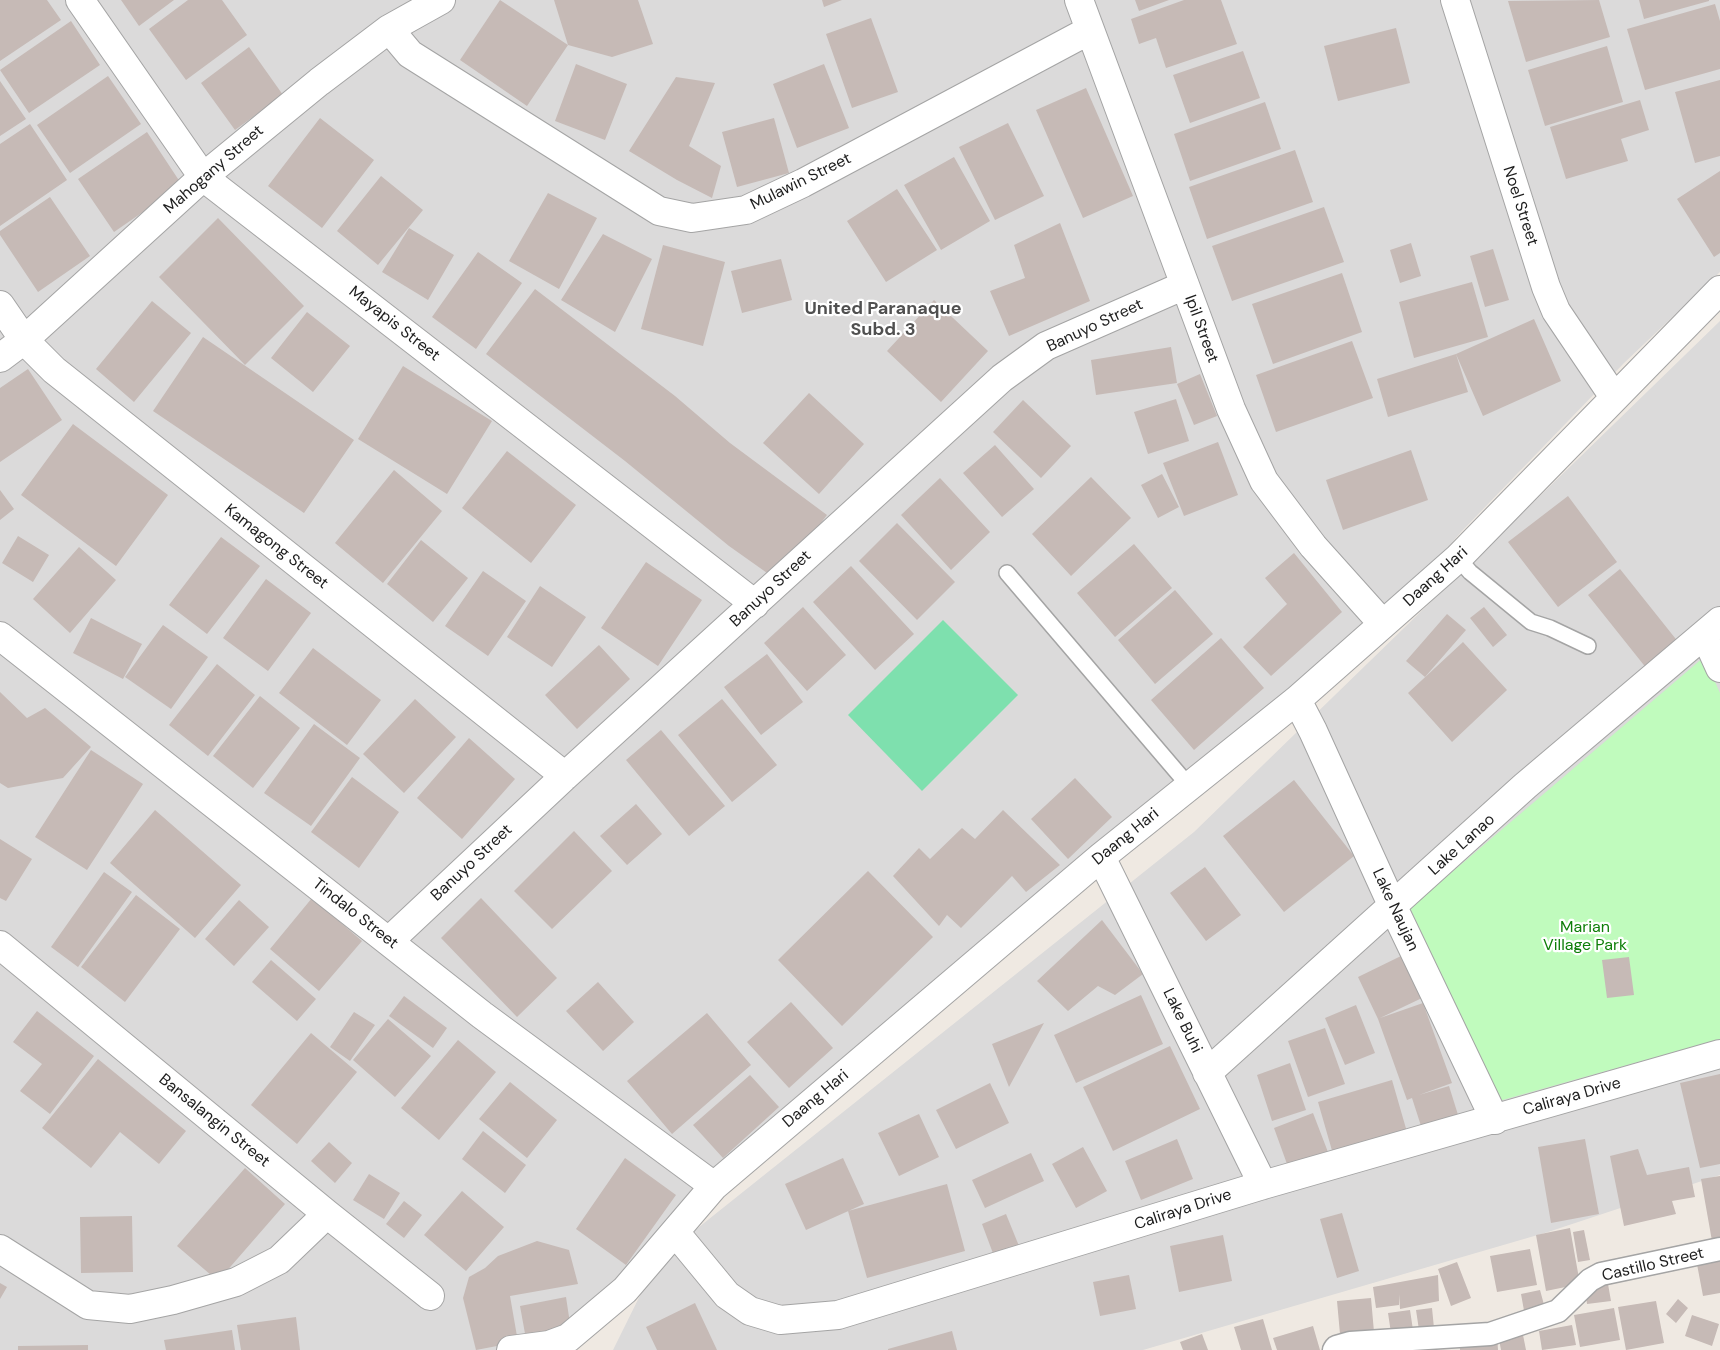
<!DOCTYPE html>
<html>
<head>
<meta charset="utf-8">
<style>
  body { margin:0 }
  canvas { display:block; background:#efe9e2 }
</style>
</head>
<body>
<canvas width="1720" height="1350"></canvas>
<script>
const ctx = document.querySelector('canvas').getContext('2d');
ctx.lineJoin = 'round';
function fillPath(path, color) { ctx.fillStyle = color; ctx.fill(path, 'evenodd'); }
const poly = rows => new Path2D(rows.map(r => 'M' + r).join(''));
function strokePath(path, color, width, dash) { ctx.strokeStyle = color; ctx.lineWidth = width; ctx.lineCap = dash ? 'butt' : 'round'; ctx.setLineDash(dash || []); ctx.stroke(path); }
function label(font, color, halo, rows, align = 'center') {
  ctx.font = font + ' "DM Sans",sans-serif'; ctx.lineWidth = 4.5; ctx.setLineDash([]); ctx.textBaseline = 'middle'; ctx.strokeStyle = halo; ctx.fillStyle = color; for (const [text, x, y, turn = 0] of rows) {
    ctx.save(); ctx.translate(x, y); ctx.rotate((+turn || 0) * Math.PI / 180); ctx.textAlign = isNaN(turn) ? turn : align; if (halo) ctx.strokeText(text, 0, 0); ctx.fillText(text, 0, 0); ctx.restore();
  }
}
fillPath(poly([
  [0,0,1720,0,1720,272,1624,363,1461,532,1383,623,674,1227,684,1239,1194,832,1720,321,1720,1175,1548,1232,1143,1350,613,1350,673,1229,540,1350,0,1350]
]), '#dbdada');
fillPath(poly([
  [1704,657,1720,693,1720,1039,1499,1101,1410,908]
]), '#c0fbbd');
fillPath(poly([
  [943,620,1018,695,922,791,848,715]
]), '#7ee0ae');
fillPath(poly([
  [0,0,47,0,61,20,0,61],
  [121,0,174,0,139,26],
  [188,0,222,0,247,35,186,80,149,29],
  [500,0,568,45,527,106,460,60],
  [554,0,638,0,653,44,612,57,568,45],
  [822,0,842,0,824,7],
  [1135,0,1169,0,1139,11],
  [1184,0,1221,0,1237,44,1166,68,1156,38,1139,44,1131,19],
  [1599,0,1610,37,1526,62,1508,1],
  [1639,0,1709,0,1709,1,1644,19],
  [1715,4,1720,21,1720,69,1645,90,1627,29],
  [871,18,898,92,852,108,826,34],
  [71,21,100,65,29,113,0,70],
  [1396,28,1410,83,1338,101,1324,46],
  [1607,46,1623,102,1545,126,1528,70],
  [249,47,283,95,235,130,201,83],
  [1243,51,1260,98,1190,123,1173,75],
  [576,64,627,84,605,140,555,121],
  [824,64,849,128,797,148,773,84],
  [108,76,141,124,70,173,37,125],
  [676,77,715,83,689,146,721,166,712,198,677,180,629,151],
  [1720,80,1720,156,1695,163,1675,92],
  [0,81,26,119,0,136],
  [1086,88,1133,196,1083,218,1036,110],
  [1640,100,1649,130,1621,139,1628,161,1566,179,1550,127],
  [1265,102,1281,149,1190,181,1174,134],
  [320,118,374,160,322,228,268,186],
  [774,118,789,173,737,187,722,132],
  [1008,123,1044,196,995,220,959,147],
  [30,124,67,180,0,226,0,144],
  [147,132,182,185,114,232,78,179],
  [1295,150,1313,202,1207,239,1189,187],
  [954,157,990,221,941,250,904,185],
  [1720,171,1720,253,1714,257,1677,199],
  [381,176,423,210,378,265,337,231],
  [897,189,937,250,886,282,847,221],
  [548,193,597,218,559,289,509,261],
  [50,197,90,256,38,292,0,235,0,231],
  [1324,207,1344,262,1232,301,1212,246],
  [218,218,304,306,245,365,159,277],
  [1060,223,1090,301,1009,336,990,291,1025,278,1014,245],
  [409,228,454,255,428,300,382,272],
  [603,234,652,259,615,332,561,300],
  [1411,243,1421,276,1400,283,1390,250],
  [663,245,725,262,703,346,641,329],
  [1493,249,1509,300,1485,307,1470,256],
  [478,252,522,283,476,349,432,317],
  [781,259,792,300,742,313,731,271],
  [1342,273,1362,332,1273,364,1252,304],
  [1472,282,1488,337,1414,358,1399,302],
  [535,289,675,396,730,443,827,515,777,580,729,546,625,461,486,354],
  [934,300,988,351,941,402,887,351],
  [152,301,191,333,134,402,96,369],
  [307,312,350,346,313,392,271,358],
  [1534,319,1561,381,1483,416,1456,354,1468,392,1388,417,1377,379,1456,354],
  [203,337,354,440,304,513,153,411],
  [1352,341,1373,398,1276,432,1256,375],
  [1171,347,1177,383,1096,395,1091,360],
  [403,366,492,421,447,494,358,439],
  [28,369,62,420,0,462,0,388],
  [1200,374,1217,416,1194,425,1177,384],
  [809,393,864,444,819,494,763,443],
  [1176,399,1189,441,1148,454,1134,412],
  [1023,400,1071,446,1041,478,993,432],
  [73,424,168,495,116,566,21,495],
  [1218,442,1238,495,1184,516,1163,463],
  [995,445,1034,489,1002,517,963,473],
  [1411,450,1428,500,1343,530,1326,480],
  [507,451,576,505,531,563,462,508],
  [394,470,442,511,383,583,335,543],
  [1162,474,1179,507,1158,518,1141,485],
  [1091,477,1131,518,1071,576,1032,534],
  [940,478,990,532,951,570,901,515],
  [0,490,14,509,0,520],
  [1568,496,1617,562,1558,607,1508,542],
  [897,523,955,582,917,620,859,561],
  [18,536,49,555,33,582,2,563],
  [221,537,260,566,207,634,169,605],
  [421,540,468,578,433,622,387,584],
  [1134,544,1172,588,1115,637,1077,593],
  [79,547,116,580,70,633,33,599],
  [1294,553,1342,612,1271,676,1243,647,1287,604,1265,578],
  [646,562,702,600,658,666,601,628],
  [851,566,914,634,875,670,813,602],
  [1620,569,1679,643,1647,669,1588,595],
  [483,571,526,601,488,656,445,626],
  [266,579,311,613,268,671,223,638],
  [540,586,586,617,552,667,507,637],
  [1175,590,1213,634,1155,684,1118,640],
  [803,607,846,655,807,691,764,643],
  [1484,607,1507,635,1493,647,1470,618],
  [1447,614,1466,630,1425,677,1406,661],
  [91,618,142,644,123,679,73,653],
  [163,625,208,657,171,709,125,677],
  [1221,638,1264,688,1194,750,1151,700],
  [1463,642,1507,690,1452,742,1408,693],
  [599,645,630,679,577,729,545,695],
  [313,648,381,700,347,745,279,693],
  [767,654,803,702,761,735,724,687],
  [217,664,255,695,208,756,169,725],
  [0,692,27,718,45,708,91,747,63,778,8,788,0,783],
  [260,696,300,728,253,788,213,756],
  [415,699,456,737,404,793,363,754],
  [722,699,777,765,732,802,678,735],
  [314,724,360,758,311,826,264,793],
  [661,730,725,806,689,836,626,760],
  [469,738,515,779,462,839,417,798],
  [91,750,143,784,87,870,35,837],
  [352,777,399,812,359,868,311,832],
  [1075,778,1112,817,1068,859,1031,819],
  [1294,780,1354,856,1284,912,1223,836],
  [636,804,662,834,627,865,600,836],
  [155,810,241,885,195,938,110,863],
  [1003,810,1060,865,1026,892,1012,876,961,928,947,915,939,926,893,876,919,848,930,859,962,828,975,839],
  [574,831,612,871,552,929,514,891],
  [0,839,32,859,6,901,0,898],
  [1205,867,1241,915,1206,941,1170,893],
  [868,871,933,937,842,1026,778,960],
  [104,872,132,892,78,967,51,947],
  [136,895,180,929,125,1002,81,967],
  [312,898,362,941,319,991,270,949],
  [481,898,557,978,517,1017,441,938],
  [239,900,269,927,234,966,205,939],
  [1102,920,1143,974,1115,995,1098,986,1068,1011,1037,981],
  [1401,956,1422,998,1380,1018,1423,1003,1452,1083,1419,1095,1449,1086,1459,1118,1422,1129,1412,1098,1407,1100,1378,1019,1358,977],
  [1629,957,1634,995,1607,998,1602,960],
  [271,960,316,999,297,1021,252,982],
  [598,982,634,1022,603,1051,566,1011],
  [1141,995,1163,1044,1076,1083,1054,1035],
  [404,996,447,1028,433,1048,389,1016],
  [791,1002,833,1048,789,1088,747,1042],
  [1356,1005,1375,1053,1345,1065,1325,1018],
  [37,1011,94,1056,50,1114,20,1091,42,1064,13,1042],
  [354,1012,375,1025,350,1061,330,1047],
  [707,1013,751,1065,672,1134,627,1081],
  [388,1019,431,1056,395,1097,353,1060],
  [1044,1023,1009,1087,992,1044],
  [1325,1028,1345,1084,1308,1097,1288,1041],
  [311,1033,357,1072,297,1144,251,1105],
  [458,1040,496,1072,439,1140,401,1108],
  [1170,1046,1200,1109,1113,1151,1083,1087],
  [98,1059,186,1131,159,1164,120,1132,91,1168,42,1128],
  [1290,1063,1306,1110,1272,1121,1257,1075],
  [1720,1074,1720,1164,1700,1168,1680,1083],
  [750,1075,779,1107,723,1158,693,1125],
  [1392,1080,1407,1132,1333,1154,1318,1102],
  [510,1082,557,1120,527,1158,479,1119],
  [990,1083,1009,1123,956,1149,936,1110],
  [1313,1113,1331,1160,1291,1175,1274,1128],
  [919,1114,939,1157,899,1176,878,1133],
  [483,1131,526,1165,505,1193,462,1159],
  [1177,1139,1193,1179,1141,1200,1125,1161],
  [1585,1139,1599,1214,1551,1223,1538,1147],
  [329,1142,352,1163,335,1183,311,1161],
  [1083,1147,1107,1191,1076,1208,1052,1164],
  [1638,1149,1647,1175,1689,1167,1695,1197,1672,1201,1676,1214,1624,1226,1610,1156],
  [1031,1153,1044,1181,985,1208,972,1180],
  [625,1158,676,1195,626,1265,576,1229],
  [843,1158,864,1204,806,1230,785,1184],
  [245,1168,285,1204,218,1281,177,1246],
  [369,1174,400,1193,384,1219,353,1200],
  [1720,1176,1720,1240,1712,1241,1701,1179],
  [947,1184,965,1251,867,1278,848,1211],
  [462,1191,504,1227,466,1271,424,1235],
  [404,1201,422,1215,404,1238,386,1224],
  [1342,1213,1359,1271,1337,1278,1320,1219],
  [1006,1214,1019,1246,994,1256,982,1224],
  [132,1216,133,1272,81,1273,80,1217],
  [1570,1228,1580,1284,1546,1291,1536,1235],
  [1584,1230,1590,1260,1578,1262,1573,1232],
  [1223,1235,1232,1281,1179,1292,1170,1246],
  [537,1241,569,1250,578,1284,510,1296,518,1342,476,1350,463,1298,469,1277,485,1268,498,1256],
  [1530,1249,1537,1285,1497,1292,1490,1256],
  [1720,1255,1720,1293,1703,1296,1696,1259],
  [1457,1262,1471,1298,1451,1306,1438,1269],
  [1129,1275,1136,1309,1100,1316,1093,1282],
  [1438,1275,1439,1301,1400,1309,1399,1294,1399,1305,1376,1308,1373,1287],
  [0,1283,7,1287,0,1299],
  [1608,1284,1611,1301,1587,1304,1585,1288],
  [1540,1290,1546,1312,1525,1316,1521,1294],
  [566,1297,571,1330,526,1339,520,1306],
  [1371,1298,1374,1332,1340,1334,1337,1301],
  [1678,1299,1688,1308,1676,1323,1666,1314],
  [1656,1301,1664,1343,1626,1350,1618,1307],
  [695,1303,717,1350,657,1350,646,1327],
  [1432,1308,1434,1328,1419,1330,1416,1310],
  [1614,1308,1620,1340,1580,1347,1574,1315],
  [1410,1310,1413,1330,1391,1333,1388,1313],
  [1692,1315,1719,1324,1712,1346,1685,1336],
  [296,1317,300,1350,241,1350,237,1325],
  [1263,1319,1272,1350,1241,1350,1234,1327],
  [1572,1325,1576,1345,1542,1350,1539,1331],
  [1313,1326,1320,1350,1277,1350,1273,1338],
  [232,1330,235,1350,166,1350,164,1340],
  [1522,1330,1526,1350,1501,1350,1498,1334],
  [952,1331,957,1350,888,1350,888,1349],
  [1202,1334,1208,1350,1183,1350,1180,1342],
  [1497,1335,1498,1350,1460,1350,1459,1336],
  [88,1345,88,1350,18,1350,18,1346]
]), '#c6bab6');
const service = poly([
  [1458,558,1470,572,1531,622,1550,628,1588,646],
  [1007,573,1189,786]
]);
const pedestrian = poly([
  [1334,1350,1336,1347,1350,1343,1490,1334,1558,1311,1590,1280,1601,1274,1720,1249]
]);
const minor = poly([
  [80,0,203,177,755,604],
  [1079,0,1231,409,1264,481,1313,546,1383,624],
  [1455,0,1546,287,1556,311,1614,397],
  [389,29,410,54,659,211,692,218,746,210,803,183,1090,30],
  [0,305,24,340,54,370,565,776],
  [0,358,24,340,203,177,319,82,389,29,441,0],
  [1705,635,1720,668],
  [0,636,482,1015,714,1186],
  [1297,700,1313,731,1393,907,1495,1120],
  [1101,857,1263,1185],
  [389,941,565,776,1002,378,1046,346,1185,285],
  [0,945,327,1214,430,1296],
  [1207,1073,1525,786,1720,621],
  [675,1232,727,1295,750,1311,780,1320,838,1315,1263,1185,1720,1054],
  [0,1249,88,1305,130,1309,173,1300,236,1282,279,1260,327,1214],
  [511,1350,549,1345,568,1338,625,1290,714,1186,1101,857,1297,700,1458,558,1720,290]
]);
strokePath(service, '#a4a4a4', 18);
strokePath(pedestrian, '#a4a4a4', 25);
strokePath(minor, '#a4a4a4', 30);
strokePath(service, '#fff', 15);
strokePath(pedestrian, '#fff', 22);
strokePath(minor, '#fff', 28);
label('16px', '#1d1d1d', '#fff', [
  ["Mahogany Street",214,170,-41],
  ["Mulawin Street",801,182,-26],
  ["Noel Street",1520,206,72],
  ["Mayapis Street",394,324,38],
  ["Banuyo Street",1095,326,-25],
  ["Ipil Street",1201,329,70],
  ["Kamagong Street",276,547,38],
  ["Daang Hari",1436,577,-42],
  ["Banuyo Street",771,589,-43],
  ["Daang Hari",1126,837,-39],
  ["Lake Lanao",1462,845,-42],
  ["Banuyo Street",472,863,-43],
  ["Lake Naujan",1395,910,65],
  ["Tindalo Street",355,914,38],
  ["Lake Buhi",1182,1021,64],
  ["Caliraya Drive",1572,1097,-16],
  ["Daang Hari",816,1099,-40],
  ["Bansalangin Street",214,1121,39],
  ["Caliraya Drive",1183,1210,-18],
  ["Castillo Street",1653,1265,-13]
]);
label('16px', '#0d7e08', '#fff', [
  ["Marian",1585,928],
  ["Village Park",1585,946]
]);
label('bold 18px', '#505050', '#fff', [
  ["United Paranaque",883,309],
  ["Subd. 3",883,330]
]);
</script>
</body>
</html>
